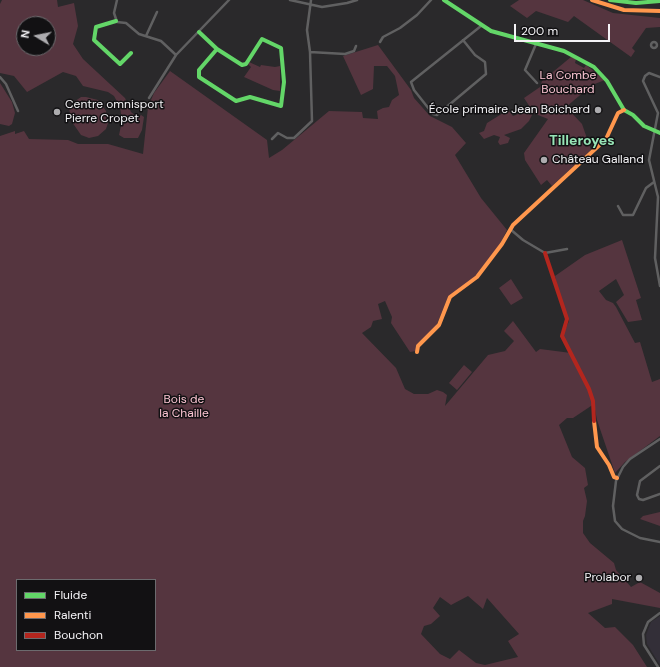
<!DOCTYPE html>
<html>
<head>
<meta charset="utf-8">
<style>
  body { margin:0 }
  #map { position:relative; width:660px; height:667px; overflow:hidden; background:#2a292b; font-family:"DM Sans",sans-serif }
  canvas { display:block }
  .legend { position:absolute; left:16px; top:579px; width:140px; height:72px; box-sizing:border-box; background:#121113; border:1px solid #6c6b6e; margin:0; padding:5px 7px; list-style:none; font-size:12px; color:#f4f3f6 }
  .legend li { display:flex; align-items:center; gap:8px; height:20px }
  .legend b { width:20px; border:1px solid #6c6b6e }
  .north { position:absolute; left:16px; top:16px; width:40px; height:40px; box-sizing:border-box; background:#121113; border:1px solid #6c6b6e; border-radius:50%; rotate:280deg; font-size:11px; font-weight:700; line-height:16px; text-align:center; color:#f4f3f6 }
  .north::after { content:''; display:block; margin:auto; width:14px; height:18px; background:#adacaf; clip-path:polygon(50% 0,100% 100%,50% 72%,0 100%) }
  .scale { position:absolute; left:514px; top:24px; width:96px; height:18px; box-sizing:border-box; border:2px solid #f4f3f6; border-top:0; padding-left:5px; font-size:12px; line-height:14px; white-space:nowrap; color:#f4f3f6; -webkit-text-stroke:3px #121113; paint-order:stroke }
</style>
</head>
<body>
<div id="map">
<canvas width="660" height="667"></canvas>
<ul class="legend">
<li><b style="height:5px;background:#63d668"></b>Fluide</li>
<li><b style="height:5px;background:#ff974d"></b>Ralenti</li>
<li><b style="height:5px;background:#b3261e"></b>Bouchon</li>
</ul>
<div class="north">N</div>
<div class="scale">200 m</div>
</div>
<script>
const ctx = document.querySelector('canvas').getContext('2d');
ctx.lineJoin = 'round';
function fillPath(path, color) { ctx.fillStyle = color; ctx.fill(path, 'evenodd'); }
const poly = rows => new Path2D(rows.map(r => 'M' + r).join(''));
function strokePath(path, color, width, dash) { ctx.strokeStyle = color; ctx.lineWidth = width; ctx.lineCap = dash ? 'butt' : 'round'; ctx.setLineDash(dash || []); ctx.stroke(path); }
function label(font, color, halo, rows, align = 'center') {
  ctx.font = font + ' "DM Sans",sans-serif'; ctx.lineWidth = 3; ctx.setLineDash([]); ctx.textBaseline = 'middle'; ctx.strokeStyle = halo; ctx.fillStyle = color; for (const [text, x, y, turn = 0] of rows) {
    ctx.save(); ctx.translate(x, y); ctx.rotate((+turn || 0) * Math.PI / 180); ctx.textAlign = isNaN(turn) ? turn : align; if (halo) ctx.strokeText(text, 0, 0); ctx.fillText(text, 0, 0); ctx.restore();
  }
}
fillPath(poly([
  [660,616,660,665,647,644,646,635,651,622]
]), '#332f38');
fillPath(poly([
  [2,0,57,0,58,7,74,3,78,26,73,44,83,59,125,98,131,112,138,118,141,115,144,117,142,130,138,138,124,138,119,135,122,121,120,107,114,96,108,92,83,86,76,76,63,72,27,92,14,76,0,73,0,4],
  [24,24,48,24,48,48,24,48],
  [519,0,583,0,613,13,660,18,660,27,646,28,632,48,635,51,631,57,574,16,568,22,536,11,527,18,510,6],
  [378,45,411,90,414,98,430,116,452,127,466,143,455,155,481,198,507,230,500,244,476,276,448,297,435,329,416,351,410,352,391,323,392,317,385,301,378,304,382,319,373,321,371,327,362,333,396,368,405,389,414,394,428,394,437,390,443,392,447,395,445,406,488,355,505,351,514,341,504,331,513,321,536,352,540,349,571,353,563,335,569,321,560,299,555,276,585,255,622,240,641,298,636,300,642,320,628,322,616,302,624,295,616,279,599,291,606,300,613,303,616,307,635,343,640,342,652,382,660,379,660,436,625,462,615,473,597,420,594,404,573,418,567,418,559,425,572,457,585,468,588,485,584,488,587,501,585,516,583,521,583,533,590,543,614,563,616,570,631,587,640,582,660,593,660,608,612,599,612,604,588,613,605,628,615,627,633,645,647,667,0,667,0,136,15,131,15,134,24,131,29,139,68,140,78,144,108,144,143,154,148,107,154,93,170,71,267,140,269,158,282,150,329,111,362,112,363,118,378,119,377,111,383,108,389,107,392,100,399,95,395,76,387,66,374,66,373,89,361,95,343,56],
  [17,580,155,580,155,650,17,650],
  [468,596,483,609,487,598,519,634,508,641,518,657,485,665,476,663,459,650,450,659,440,654,421,634,424,626,431,624,440,616,433,608,440,597,451,605],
  [571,57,576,59,575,63,584,68,586,65,605,80,592,85,566,107,582,124,591,150,552,186,547,180,541,185,525,160,524,153,548,119,533,113,529,121,521,129,504,135,510,138,508,143,500,145,498,142,500,137,494,135,484,139,479,133,484,131,487,123,508,110,513,116,529,110,530,107,524,98,540,87,542,81],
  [249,62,260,67,261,65,275,67,280,66,280,91,273,90,244,77,251,67,248,64],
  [0,83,12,102,15,113,12,124,9,126,0,124],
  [81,97,86,97,98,100,106,111,108,123,106,129,98,136,89,138,81,135,72,122,69,109,71,104],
  [511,279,523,298,511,305,499,288],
  [464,365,472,372,457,390,449,383],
  [660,512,660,526,640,519,643,516]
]), '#55353f');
strokePath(poly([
  [117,0,114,13,117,22,126,23,139,34,161,41,176,55],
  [290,0,322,7,347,3,357,0],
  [146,36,157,12],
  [463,40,475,55,485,62,486,74,437,115,433,114,414,90,411,82,481,26],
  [380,42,383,37,400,28,417,15,431,0],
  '651 45a3 3 0 1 1 6 0a3 3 0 1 1-6 0Z',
  [536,44,525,70,537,83],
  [310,52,345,54,354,51,356,46],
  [0,77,6,84,18,111],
  [660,77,649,73,645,76,643,81,658,113,649,160,658,197,655,258,660,286],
  [149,98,176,55,229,0],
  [272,139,278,133,287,138,294,138,312,121,310,52,307,30,311,0],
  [618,206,623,215,633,215,646,188,654,182],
  [510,229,523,240,545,253,567,249],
  [660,439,630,459,623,467,616,481,613,506,615,521,622,529,640,538,660,542],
  [660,466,640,481,637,495,639,499,643,500,660,494],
  [658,667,644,645,643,634,648,622,660,613]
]), '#606061', 2.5);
strokePath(poly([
  [444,0,491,31,564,51,594,67,607,81,624,110,633,115,644,126,660,133],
  [610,0,636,3,660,1],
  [116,21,96,27,94,40,120,64,131,53],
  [199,32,217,49,242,65,246,64,262,39,281,48,284,82,281,106,250,97,236,101,199,77,199,70,217,49]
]), '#63d668', 4);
strokePath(poly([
  [592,0,624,10,660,11],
  [417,352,418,346,439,325,450,297,477,277,502,244,513,225,606,139,618,113,624,110],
  [594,421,597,447,609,465,614,477,617,478]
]), '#ff974d', 4);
strokePath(poly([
  [545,253,567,319,562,336,589,389,593,401,594,421]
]), '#b3261e', 4);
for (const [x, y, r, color] of [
  [598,110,4,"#adacaf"],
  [57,112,4,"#adacaf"],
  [544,160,4,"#adacaf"],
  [639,578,4,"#adacaf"]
]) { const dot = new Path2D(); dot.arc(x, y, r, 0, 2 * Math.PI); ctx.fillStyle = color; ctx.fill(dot); strokePath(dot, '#121113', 1.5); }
label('12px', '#fac3d1', '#121113', [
  ["La Combe",568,76],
  ["Bouchard",568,90],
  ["Bois de",184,400],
  ["la Chaille",184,414]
]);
label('12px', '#f4f3f6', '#121113', [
  ["Centre omnisport",65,105],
  ["Pierre Cropet",65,119],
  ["École primaire Jean Boichard",590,110,"right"],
  ["Château Galland",552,160],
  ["Prolabor",631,578,"right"]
], 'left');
label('bold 14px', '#97e4b6', '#121113', [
  ["Tilleroyes",582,141]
]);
</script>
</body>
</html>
